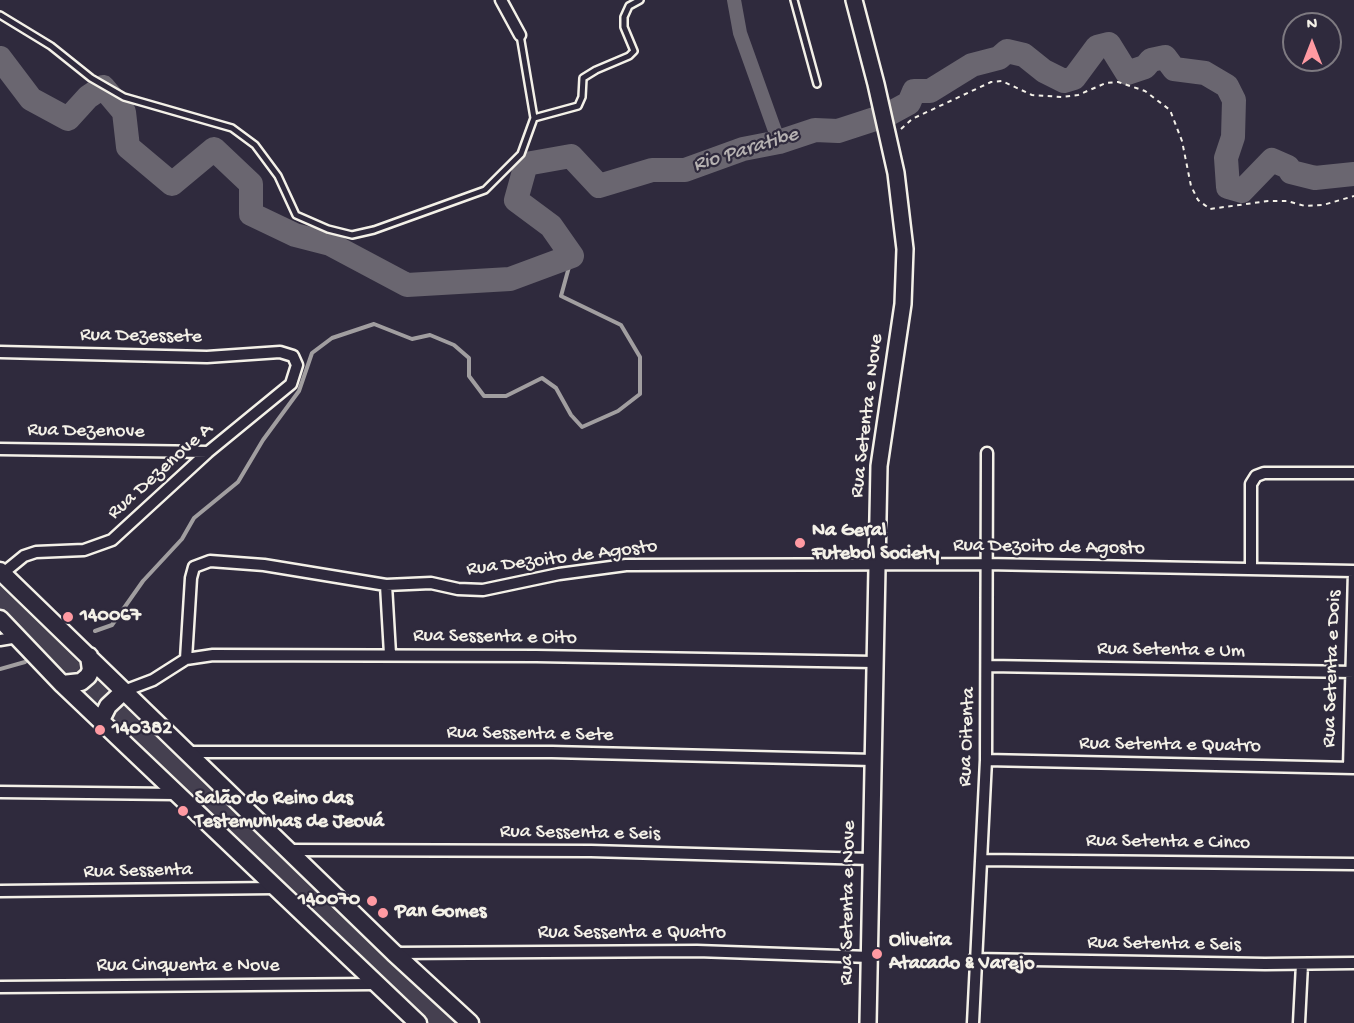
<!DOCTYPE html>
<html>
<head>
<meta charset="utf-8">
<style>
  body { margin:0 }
  #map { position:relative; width:1354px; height:1023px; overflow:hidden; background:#2f2a3d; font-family:"Gochi Hand",sans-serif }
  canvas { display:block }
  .north { position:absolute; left:1282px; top:12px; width:60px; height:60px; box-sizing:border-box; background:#2f2a3d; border:2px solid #7e7a81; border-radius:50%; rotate:0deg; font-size:16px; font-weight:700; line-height:24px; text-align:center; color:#f4f1e8 }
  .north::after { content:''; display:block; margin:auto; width:21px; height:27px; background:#ff9aa2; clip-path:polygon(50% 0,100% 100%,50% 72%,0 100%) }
</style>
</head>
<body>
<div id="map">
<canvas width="1354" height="1023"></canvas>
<div class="north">N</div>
</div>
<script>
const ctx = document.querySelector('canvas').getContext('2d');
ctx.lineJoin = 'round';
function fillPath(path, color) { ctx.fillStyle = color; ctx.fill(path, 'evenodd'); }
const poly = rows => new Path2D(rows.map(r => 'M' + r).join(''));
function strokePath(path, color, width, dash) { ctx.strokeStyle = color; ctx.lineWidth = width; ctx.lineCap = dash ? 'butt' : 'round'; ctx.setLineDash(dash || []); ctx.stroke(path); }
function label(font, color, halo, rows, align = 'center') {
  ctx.font = font + ' "Gochi Hand",sans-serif'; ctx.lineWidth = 4.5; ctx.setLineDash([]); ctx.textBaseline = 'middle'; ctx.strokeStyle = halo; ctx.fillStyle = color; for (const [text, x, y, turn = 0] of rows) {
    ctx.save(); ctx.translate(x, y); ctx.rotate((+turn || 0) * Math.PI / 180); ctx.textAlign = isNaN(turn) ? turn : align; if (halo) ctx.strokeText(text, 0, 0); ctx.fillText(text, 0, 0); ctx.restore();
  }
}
fillPath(poly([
  [0,578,465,1023,423,1023,0,614]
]), '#454050');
strokePath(poly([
  [95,631,112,625,143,581,182,539,194,518,238,482,263,440,299,391,312,353,332,338,374,324,412,339,430,335,454,345,469,358,469,376,484,396,506,396,542,378,556,388,571,415,582,427,618,411,640,394,640,357,621,325,561,296,572,256],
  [0,669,25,662]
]), '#a19ea0', 4);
strokePath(poly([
  [734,0,740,33,779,142]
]), '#6a6670', 14);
strokePath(poly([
  [0,58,31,99,68,119,88,97,103,87,124,112,128,147,172,184,214,149,251,184,251,214,295,235,330,244,407,285,510,279,572,256,551,226,516,200,526,164,571,156,599,186,652,170,685,170,743,149,779,142,815,130,838,131,887,115,909,103,914,91,930,91,972,65,999,58,1007,51,1024,55,1044,71,1064,81,1074,78,1097,47,1109,44,1127,73,1145,67,1151,60,1165,57,1174,69,1205,73,1227,86,1234,100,1233,137,1226,158,1228,187,1242,191,1272,160,1288,167,1291,172,1315,178,1354,174]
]), '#6a6670', 24);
const lane = poly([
  [794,0,817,84],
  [0,15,51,46,91,78,124,97,232,128,255,145,278,176,296,215,328,229,352,235,374,230,485,190,521,154,534,118,520,35],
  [534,118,578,106,582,97,583,78,596,70,629,56,634,51,624,27,624,17,629,6,640,0]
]);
const street = poly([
  [501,0,520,35],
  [0,352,207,357,280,352,293,356,297,365,291,384,208,452,112,540,84,550,36,552,24,556,2,574],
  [0,449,208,452],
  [1251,569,1251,484,1256,476,1264,473,1354,473],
  [386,585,390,654],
  [0,640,18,637],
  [186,659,191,578,194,567,210,561,264,565,386,585,431,583,458,589,483,590,559,574,626,565,985,564,1354,571],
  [988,666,1354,672],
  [124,691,153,680,186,659,213,655,536,656,874,662],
  [187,752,552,752,873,760],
  [986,760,1354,768],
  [1349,768,1354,571],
  [0,792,176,794],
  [288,850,591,851,870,859],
  [981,860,1354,864],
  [0,891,276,888],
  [394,953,697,951,870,957],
  [974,959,1265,964,1354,963],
  [0,987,375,984],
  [973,1023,986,760,987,453],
  [1299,1023,1302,964]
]);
const secondary = poly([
  [854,0,876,84,896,173,905,249,903,304,879,466,868,1023]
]);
const primary = poly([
  [0,571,394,953,470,1023],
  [0,619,62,684,418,1023],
  [62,684,81,682,88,676,91,670,89,656],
  [101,720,108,706,124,691]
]);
strokePath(lane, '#f4f1e8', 10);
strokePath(street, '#f4f1e8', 15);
strokePath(secondary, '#f4f1e8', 20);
strokePath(primary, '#f4f1e8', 21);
strokePath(poly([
  [901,129,912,119,991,82,1002,81,1032,95,1062,97,1078,95,1106,83,1118,82,1145,91,1170,110,1182,141,1191,186,1198,200,1210,209,1268,201,1287,201,1305,206,1323,205,1354,196]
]), '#f4f1e8', 2, [4.5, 4.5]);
strokePath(lane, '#2f2a3d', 5);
strokePath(street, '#2f2a3d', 10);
strokePath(secondary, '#2f2a3d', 15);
strokePath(primary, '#2f2a3d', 16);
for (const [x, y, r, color] of [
  [800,543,6,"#ff9aa2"],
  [68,617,6,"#ff9aa2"],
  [100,730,6,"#ff9aa2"],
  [183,811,6,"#ff9aa2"],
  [372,901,6,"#ff9aa2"],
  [383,913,6,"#ff9aa2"],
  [877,954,6,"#ff9aa2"]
]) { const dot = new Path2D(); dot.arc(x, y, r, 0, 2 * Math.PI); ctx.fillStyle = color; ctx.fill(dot); strokePath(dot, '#2f2a3d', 2); }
label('20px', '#f4f1e8', '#2f2a3d', [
  ["Rua Dezessete",141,337,1],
  ["Rua Setenta e Nove",868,416,-83],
  ["Rua Dezenove",86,432,1],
  ["Rua Dezenove A",161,472,-42],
  ["Rua Dezoito de Agosto",1049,548,1],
  ["Rua Dezoito de Agosto",562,559,-7],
  ["Rua Sessenta e Oito",495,638,1],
  ["Rua Setenta e Um",1171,651,1],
  ["Rua Setenta e Dois",1333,669,-88],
  ["Rua Sessenta e Sete",530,735,1],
  ["Rua Oitenta",968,737,-88],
  ["Rua Setenta e Quatro",1170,746,1],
  ["Rua Sessenta e Seis",580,834,1],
  ["Rua Setenta e Cinco",1168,843,1],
  ["Rua Sessenta",138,872,-1],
  ["Rua Setenta e Nove",849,903,-89],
  ["Rua Sessenta e Quatro",632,934],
  ["Rua Setenta e Seis",1164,945,1],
  ["Rua Cinquenta e Nove",188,967]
]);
label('bold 20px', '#f4f1e8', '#2f2a3d', [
  ["Na Geral",812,532],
  ["Futebol Society",812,555],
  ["140067",80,617],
  ["140382",112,730],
  ["Salão do Reino das",195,800],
  ["Testemunhas de Jeová",195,823],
  ["140070",360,901,"right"],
  ["Pan Gomes",395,913],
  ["Oliveira",889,942],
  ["Atacado & Varejo",889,965]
], 'left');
label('italic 21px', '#b6b2b2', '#2f2a3d', [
  ["Rio Paratibe",746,151,-17]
]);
</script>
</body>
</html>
